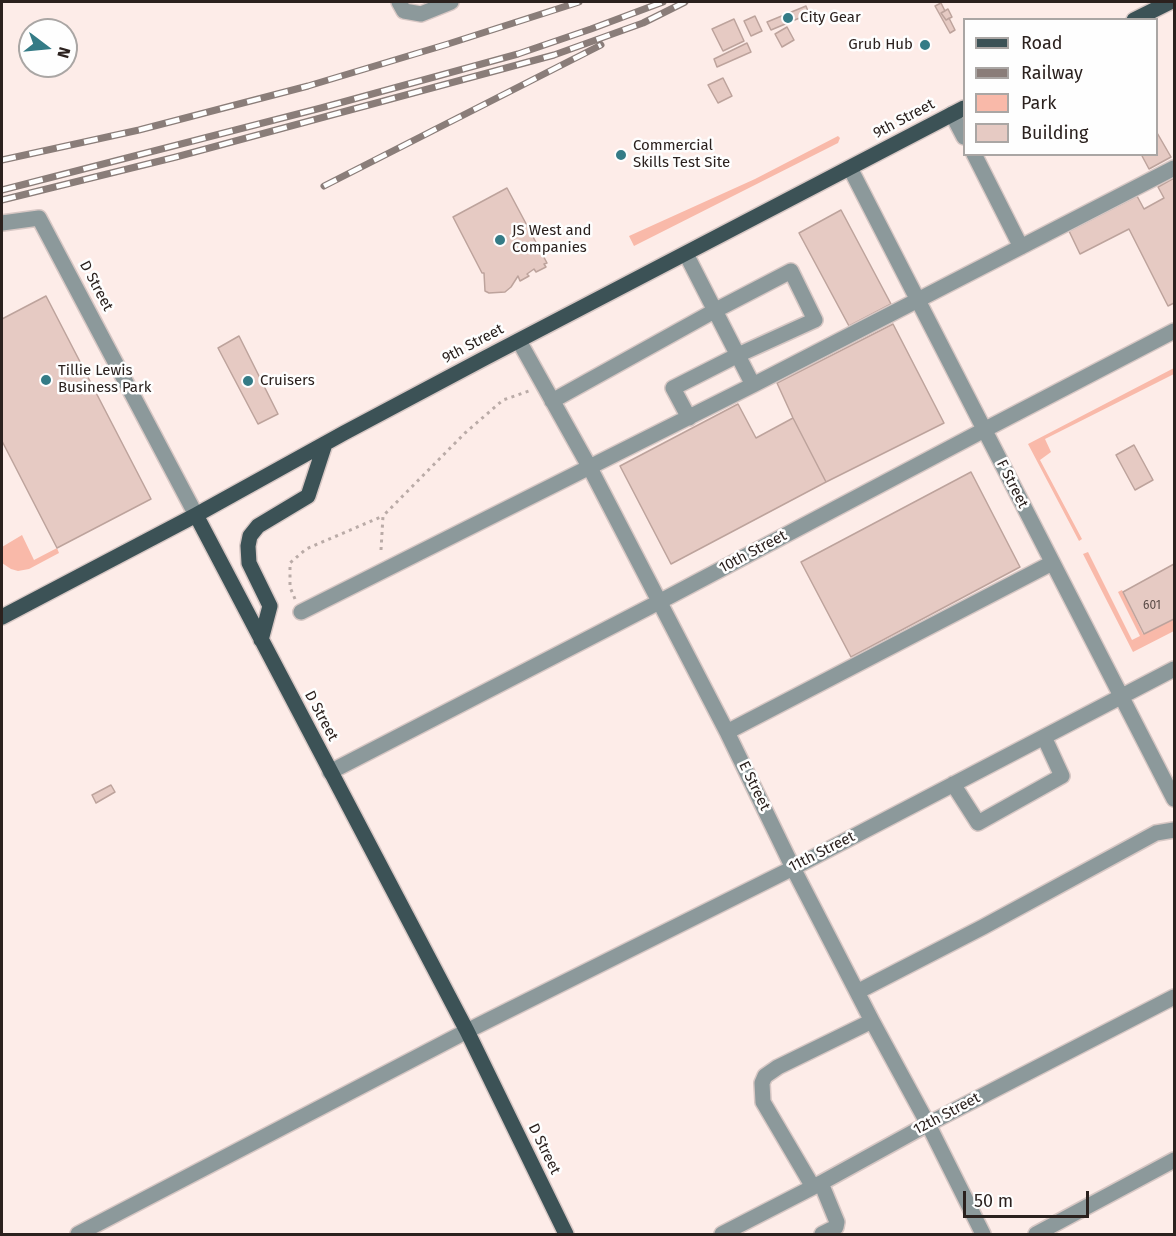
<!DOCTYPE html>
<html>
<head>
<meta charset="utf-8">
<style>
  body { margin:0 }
  #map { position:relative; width:1176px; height:1236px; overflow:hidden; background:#fdece8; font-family:"Fira Sans",sans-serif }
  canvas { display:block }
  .frame { position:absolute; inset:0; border:3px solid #2b211e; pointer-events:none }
  .legend { position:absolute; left:963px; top:18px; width:195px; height:138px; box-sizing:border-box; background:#fefefe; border:2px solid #aaa6a4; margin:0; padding:8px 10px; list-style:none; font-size:18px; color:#2b211e }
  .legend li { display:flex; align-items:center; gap:12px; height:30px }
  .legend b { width:30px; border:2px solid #aaa6a4 }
  .north { position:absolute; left:18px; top:18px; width:60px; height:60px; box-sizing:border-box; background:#fefefe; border:2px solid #aaa6a4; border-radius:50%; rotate:106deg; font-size:16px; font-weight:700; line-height:24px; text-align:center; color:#2b211e }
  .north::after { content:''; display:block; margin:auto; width:21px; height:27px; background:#347b86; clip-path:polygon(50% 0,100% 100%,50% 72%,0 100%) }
  .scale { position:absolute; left:963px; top:1191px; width:126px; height:27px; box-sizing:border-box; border:3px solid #2b211e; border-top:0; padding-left:8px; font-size:18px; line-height:21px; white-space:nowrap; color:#2b211e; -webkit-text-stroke:4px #fefefe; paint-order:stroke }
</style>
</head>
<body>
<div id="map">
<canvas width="1176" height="1236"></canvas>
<div class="frame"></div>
<ul class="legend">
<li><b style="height:8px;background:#3c5256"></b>Road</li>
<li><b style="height:8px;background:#8a7d79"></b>Railway</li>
<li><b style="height:16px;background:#f9b9a9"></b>Park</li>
<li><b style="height:16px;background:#e6cac3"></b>Building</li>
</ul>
<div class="north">N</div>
<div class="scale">50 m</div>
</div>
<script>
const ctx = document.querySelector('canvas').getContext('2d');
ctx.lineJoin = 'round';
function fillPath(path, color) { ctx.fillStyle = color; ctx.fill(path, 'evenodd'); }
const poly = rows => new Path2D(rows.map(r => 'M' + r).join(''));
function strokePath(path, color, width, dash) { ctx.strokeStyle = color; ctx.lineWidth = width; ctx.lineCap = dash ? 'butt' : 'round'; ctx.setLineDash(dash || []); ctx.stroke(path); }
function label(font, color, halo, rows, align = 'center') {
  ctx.font = font + ' "Fira Sans",sans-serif'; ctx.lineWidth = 5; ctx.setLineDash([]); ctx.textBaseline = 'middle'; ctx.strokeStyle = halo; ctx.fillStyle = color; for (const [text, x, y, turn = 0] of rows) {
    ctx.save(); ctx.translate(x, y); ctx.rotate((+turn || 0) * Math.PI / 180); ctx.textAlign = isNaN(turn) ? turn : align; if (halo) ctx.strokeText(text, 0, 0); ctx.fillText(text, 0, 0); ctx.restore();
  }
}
fillPath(poly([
  [838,136,840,138,838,143,634,246,629,236,755,179],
  [1174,368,1174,374,1045,439,1051,452,1040,460,1082,539,1079,541,1028,444],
  [22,535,34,560,57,548,59,553,29,569,18,571,11,569,2,563,2,547],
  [1088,552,1132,640,1140,636,1118,592,1122,590,1143,634,1174,619,1174,631,1133,652,1083,554]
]), '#f9b9a9');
const building = poly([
  [941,3,945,11,941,13,946,20,949,18,955,30,950,33,935,6,941,3],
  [806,6,809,14,771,30,767,22,806,6],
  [948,9,952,17,946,20,941,13,948,9],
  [755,16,762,31,751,36,744,21,755,16],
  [734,19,744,41,723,51,712,29,734,19],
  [787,27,794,40,782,47,775,34,787,27],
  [747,43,751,52,717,67,714,59,747,43],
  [723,78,732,96,718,103,708,85,723,78],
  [1156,131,1171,157,1149,169,1141,154,1156,154,1156,131],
  [1174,178,1174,303,1168,306,1129,229,1080,254,1069,231,1137,196,1144,209,1164,198,1158,187,1174,178],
  [507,188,547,263,544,264,546,267,536,272,534,269,527,274,529,276,520,281,518,276,511,287,505,292,489,293,485,291,484,273,482,273,453,217,507,188],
  [841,210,891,304,849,326,799,233,841,210],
  [46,296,151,499,57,548,2,441,2,319,46,296],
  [893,324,944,423,826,482,793,418,777,383,893,324],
  [239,336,278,414,258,424,218,348,239,336],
  [738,404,756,438,793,418,826,482,671,564,620,466,738,404],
  [1134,445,1153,480,1135,490,1116,455,1134,445],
  [971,472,1020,567,851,657,801,562,971,472],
  [1174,564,1174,619,1144,634,1123,592,1174,564],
  [111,785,115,792,96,803,92,795,111,785]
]);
fillPath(building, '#e6cac3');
strokePath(building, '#bda39c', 1.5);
const minor = poly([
  [399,2,404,11,421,14,451,2],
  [952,114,964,137],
  [974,154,1021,247],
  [850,168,1174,799],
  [2,223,39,218,196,515],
  [686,254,753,385],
  [519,341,590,468,727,732,793,868,872,1021,928,1124,983,1234],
  [552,401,716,310,791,271,815,320,738,355,673,388,689,418],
  [301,612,753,385,1174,168],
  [727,732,1052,563],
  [330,772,659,602,984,430,1174,331],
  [953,784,978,823,1062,776,1044,737],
  [857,992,983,927,1156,833,1174,830],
  [821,1183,837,1222,836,1227,822,1234],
  [813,1187,763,1102,762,1083,765,1076,778,1067,872,1021],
  [78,1234,467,1031,793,868,1174,669],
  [722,1234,821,1183,928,1124,1174,997],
  [1036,1234,1174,1160]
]);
const major = poly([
  [1134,20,1170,2],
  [196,515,467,1031,566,1234],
  [2,617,196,515,344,433,485,358,964,108],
  [261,640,270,606,249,563,248,546,250,536,258,526,308,496,325,444]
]);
strokePath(minor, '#d7c7c4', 18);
strokePath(major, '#d7c7c4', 18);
strokePath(poly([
  [381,550,383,516,465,433,503,400,529,391],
  [295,599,290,587,290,563,306,549,383,516]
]), '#baaba7', 3, [3, 4.5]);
strokePath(minor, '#8c999b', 15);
strokePath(major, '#3c5256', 15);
const rail = poly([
  [2,160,139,130,308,86,448,44,579,2],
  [324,186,601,45],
  [2,190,321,108,518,54,591,29,663,2],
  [2,200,176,157,554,55,643,23,685,2]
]);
strokePath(rail, '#8a7d79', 7);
strokePath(rail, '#fefefe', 4.5, [14]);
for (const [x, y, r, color] of [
  [788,18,6,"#347b86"],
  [925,45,6,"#347b86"],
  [621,155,6,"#347b86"],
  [500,240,6,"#347b86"],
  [46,380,6,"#347b86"],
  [248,381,6,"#347b86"]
]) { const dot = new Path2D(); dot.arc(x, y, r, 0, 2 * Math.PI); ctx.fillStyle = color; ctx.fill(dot); strokePath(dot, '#fefefe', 2); }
label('12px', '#5a4b47', null, [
  ["601",1152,606]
]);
label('15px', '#2b211e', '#fefefe', [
  ["City Gear",800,18],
  ["Grub Hub",913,45,"right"],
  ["Commercial",633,146],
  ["Skills Test Site",633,163],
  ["JS West and",512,231],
  ["Companies",512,248],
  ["Tillie Lewis",58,371],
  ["Business Park",58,388],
  ["Cruisers",260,381]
], 'left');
label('15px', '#2b211e', '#fefefe', [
  ["9th Street",904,119,-28],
  ["D Street",96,286,62],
  ["9th Street",473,344,-28],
  ["F Street",1012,484,63],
  ["10th Street",753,552,-28],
  ["D Street",321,716,62],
  ["E Street",754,786,64],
  ["11th Street",822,852,-27],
  ["12th Street",947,1114,-28],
  ["D Street",544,1149,64]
]);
</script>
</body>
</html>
